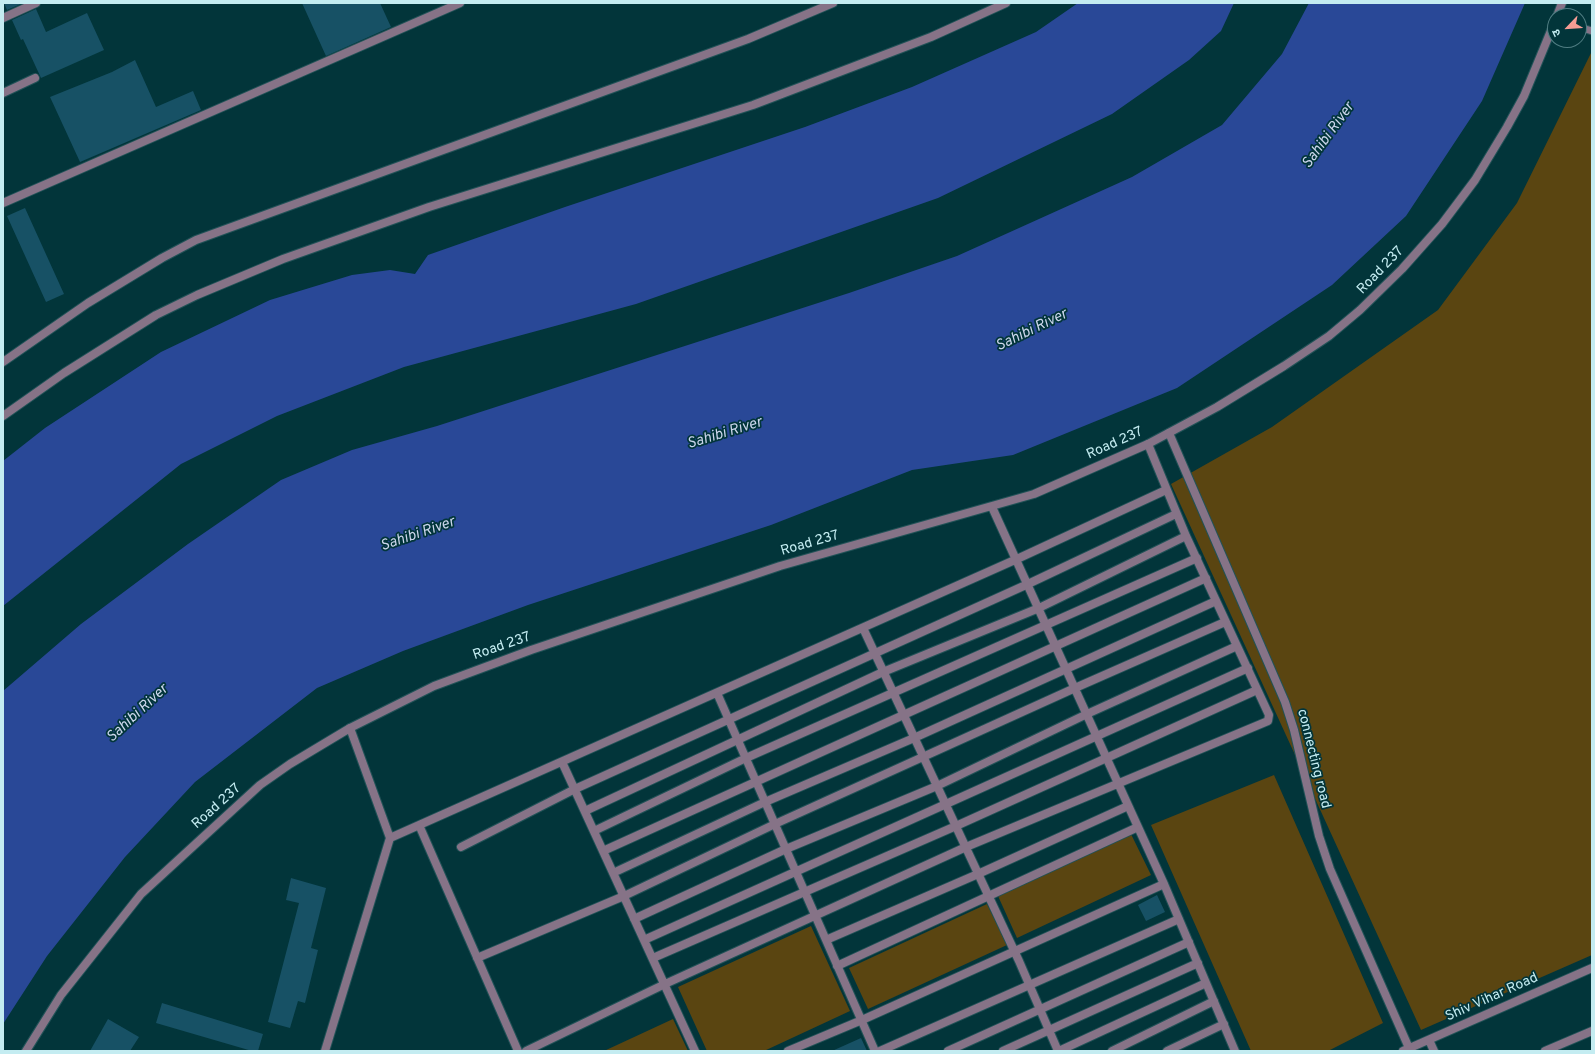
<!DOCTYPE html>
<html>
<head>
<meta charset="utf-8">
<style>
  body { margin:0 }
  #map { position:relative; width:1595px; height:1054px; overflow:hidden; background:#02353a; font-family:Overpass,"Noto Sans Devanagari",sans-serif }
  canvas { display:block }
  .frame { position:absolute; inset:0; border:4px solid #c4ecf1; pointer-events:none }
  .north { position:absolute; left:1547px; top:8px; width:40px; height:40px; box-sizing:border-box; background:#02353a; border:1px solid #507e83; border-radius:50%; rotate:245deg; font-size:11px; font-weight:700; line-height:16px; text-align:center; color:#c4ecf1 }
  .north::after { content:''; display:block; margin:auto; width:14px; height:18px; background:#f59c94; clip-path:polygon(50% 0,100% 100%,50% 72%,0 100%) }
</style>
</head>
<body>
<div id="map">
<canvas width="1595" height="1054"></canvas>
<div class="frame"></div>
<div class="north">उ</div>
</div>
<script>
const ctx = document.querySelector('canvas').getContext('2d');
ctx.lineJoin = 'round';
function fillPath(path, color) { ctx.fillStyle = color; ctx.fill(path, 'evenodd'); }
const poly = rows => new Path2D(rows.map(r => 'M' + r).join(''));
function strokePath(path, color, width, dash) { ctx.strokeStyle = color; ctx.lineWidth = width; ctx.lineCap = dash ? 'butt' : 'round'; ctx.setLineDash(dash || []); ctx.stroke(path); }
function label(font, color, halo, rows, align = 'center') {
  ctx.font = font + ' Overpass,sans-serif'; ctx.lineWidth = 3.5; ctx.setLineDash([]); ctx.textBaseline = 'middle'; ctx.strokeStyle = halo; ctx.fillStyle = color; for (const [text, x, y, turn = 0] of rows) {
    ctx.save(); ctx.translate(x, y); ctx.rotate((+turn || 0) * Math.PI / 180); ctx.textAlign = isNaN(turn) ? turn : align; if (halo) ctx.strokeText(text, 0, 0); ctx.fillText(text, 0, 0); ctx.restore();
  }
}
fillPath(poly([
  [1592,51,1592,955,1421,1030,1171,484,1272,427,1438,310,1517,203],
  [1274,775,1383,1023,1328,1051,1251,1051,1151,825],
  [1131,834,1151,875,1017,938,998,896],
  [987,904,1007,945,868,1009,849,968],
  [811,926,850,1011,764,1051,707,1051,678,987],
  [673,1019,688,1051,604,1051]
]), '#5a4511');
fillPath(poly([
  [1078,3,1234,3,1221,31,1189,60,1112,114,938,198,636,304,404,367,277,416,181,464,3,606,3,461,45,428,161,352,270,300,352,275,390,270,415,274,428,255,565,207,805,127,912,87,1036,32],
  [1309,3,1525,3,1482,101,1406,216,1332,285,1177,388,1013,455,912,470,771,525,528,605,403,651,317,688,195,782,125,857,47,956,3,1024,3,691,81,624,188,544,281,480,352,450,437,426,849,293,957,256,1132,177,1222,125,1282,54]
]), '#294897');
fillPath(poly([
  [4,3,23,3,7,10],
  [302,3,380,3,391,27,326,56],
  [36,9,46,32,87,13,104,50,41,78,23,39,21,40,12,20],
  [135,60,156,107,193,91,201,110,80,162,50,97,112,72],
  [25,208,64,294,46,302,7,216],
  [291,878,326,888,311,948,318,950,305,1003,298,1001,290,1028,268,1022,299,903,286,900],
  [1157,895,1165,912,1146,921,1138,905],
  [162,1003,263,1034,258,1051,252,1051,156,1023],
  [108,1019,139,1037,130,1051,90,1051],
  [861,1038,867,1051,832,1051]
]), '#175165');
const service = poly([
  [1579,27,1592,31]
]);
const minor = poly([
  [3,18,36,3],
  [3,93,35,78],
  [3,203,460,3],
  [1169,433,1285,702,1294,730,1319,836,1330,869,1409,1048],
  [992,507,1164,884,1235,1051],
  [863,628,1019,961,1058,1051],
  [717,693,875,1051],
  [562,762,695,1051],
  [585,811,883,672,1039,608,1186,536],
  [419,825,518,1051],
  [594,831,746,758,1197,558],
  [390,838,1017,559,1166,490],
  [461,847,575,789,1028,584,1176,514],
  [603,851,1206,578],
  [613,873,765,802,914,738,1216,601],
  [634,919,786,849,937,786,1087,714,1237,646],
  [644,940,1248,668],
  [826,940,978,874,1128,806],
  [477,958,624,896,775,824,1075,688,1225,622],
  [653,958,956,826,1257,690],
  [837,966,1138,827],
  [1429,1040,1434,1051],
  [325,1051,390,838,350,728],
  [526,1051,665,984,966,847,1268,721,1269,715,1186,536,1148,444],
  [788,1051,862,1020,1164,884],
  [880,1051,1179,919],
  [948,1051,1189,942],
  [1003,1051,1198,963],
  [1059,1051,1206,983],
  [1112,1051,1214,1001],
  [1167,1051,1224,1024],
  [1403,1051,1592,968],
  [1545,1051,1592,1031]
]);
const tertiary = poly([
  [1557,16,1562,3],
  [3,362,88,303,162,258,196,240,748,39,833,3],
  [3,416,64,373,156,315,197,295,283,259,429,207,753,105,931,37,1006,3],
  [26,1051,61,995,141,894,260,785,290,764,350,728,434,686,531,650,780,566,1034,494,1148,444,1217,407,1284,366,1329,336,1360,310,1402,269,1442,224,1475,180,1507,127,1524,96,1555,21]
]);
strokePath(service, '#215257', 9);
strokePath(minor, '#215257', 10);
strokePath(tertiary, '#215257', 10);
strokePath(service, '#867387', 7);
strokePath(minor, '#867387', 8);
strokePath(tertiary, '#867387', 8);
label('14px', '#c4ecf1', '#02353a', [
  ["Road 237",1381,271,-46],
  ["Road 237",1115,444,-24],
  ["Road 237",810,544,-16],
  ["Road 237",502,647,-19],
  ["connecting road",1313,759,76],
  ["Road 237",217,807,-42],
  ["Shiv Vihar Road",1492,998,-24]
]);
label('italic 15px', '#cbd6ec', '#02353a', [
  ["Sahibi River",1329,136,-54],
  ["Sahibi River",1032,331,-26],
  ["Sahibi River",725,434,-17],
  ["Sahibi River",418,535,-19],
  ["Sahibi River",138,714,-43]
]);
</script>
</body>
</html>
